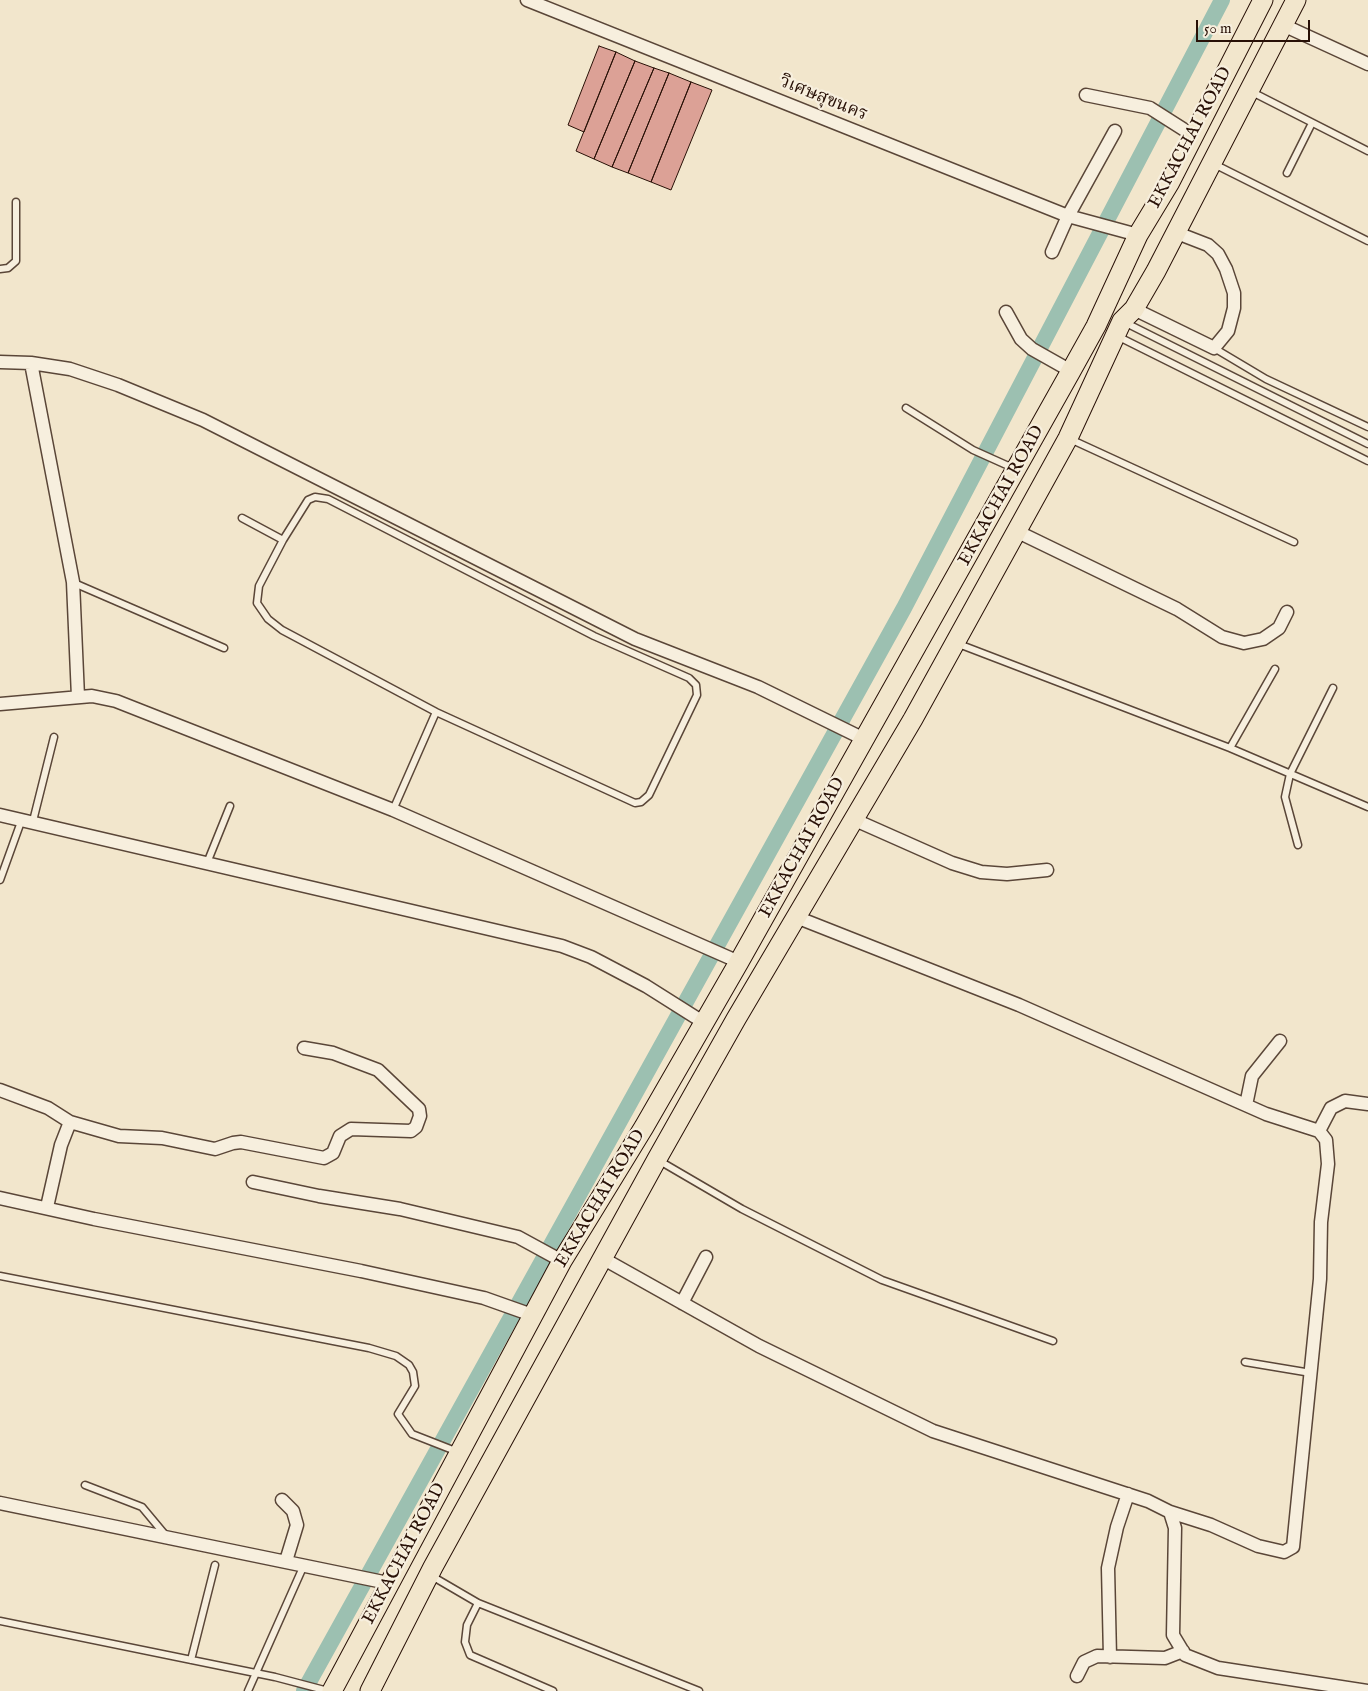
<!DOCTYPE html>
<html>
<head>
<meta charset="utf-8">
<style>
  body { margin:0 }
  #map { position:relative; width:1368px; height:1691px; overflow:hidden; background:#f2e6cc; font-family:"IM FELL English",serif }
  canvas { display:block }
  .scale { position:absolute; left:1196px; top:20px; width:114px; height:22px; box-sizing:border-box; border:2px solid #281006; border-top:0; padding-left:6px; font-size:15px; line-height:18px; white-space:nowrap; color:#281006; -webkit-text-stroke:4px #f7efde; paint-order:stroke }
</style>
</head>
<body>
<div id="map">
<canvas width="1368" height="1691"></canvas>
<div class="scale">50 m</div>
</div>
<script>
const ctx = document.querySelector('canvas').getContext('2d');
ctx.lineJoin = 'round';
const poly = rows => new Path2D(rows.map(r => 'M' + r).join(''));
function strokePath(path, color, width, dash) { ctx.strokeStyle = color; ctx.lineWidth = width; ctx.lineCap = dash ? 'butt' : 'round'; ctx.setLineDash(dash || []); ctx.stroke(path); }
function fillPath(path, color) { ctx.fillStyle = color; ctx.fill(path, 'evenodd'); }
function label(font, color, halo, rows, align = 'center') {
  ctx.font = font + ' "IM FELL English","Noto Serif Thai",serif'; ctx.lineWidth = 4.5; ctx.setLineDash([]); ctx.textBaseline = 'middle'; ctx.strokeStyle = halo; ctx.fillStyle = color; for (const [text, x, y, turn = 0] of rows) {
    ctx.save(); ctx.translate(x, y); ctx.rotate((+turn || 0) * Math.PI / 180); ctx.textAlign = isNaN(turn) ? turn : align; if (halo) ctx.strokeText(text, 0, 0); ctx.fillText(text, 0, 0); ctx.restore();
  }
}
strokePath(poly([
  [304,1691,904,608,1222,0]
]), '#9cc0b1', 16);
const building = poly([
  [599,46,616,52,584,132,568,125,599,46],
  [616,52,635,61,594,159,576,151,616,52],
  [635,61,654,68,612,167,594,159,635,61],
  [654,68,669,73,628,173,612,167,654,68],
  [669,73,691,82,651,182,628,173,669,73],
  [691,82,712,90,671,190,651,182,691,82]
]);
fillPath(building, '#dca196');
strokePath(building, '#281006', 1);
const lane = poly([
  [1252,92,1368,151],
  [1214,164,1368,241],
  [1287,173,1312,123],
  [0,269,8,268,16,261,16,202],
  [1124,322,1368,444],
  [1117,336,1368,461],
  [1214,348,1266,379,1368,427],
  [906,408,973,450,1013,468],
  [1070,439,1294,542],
  [242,518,283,540],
  [74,583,224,648],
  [956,643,1230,748,1368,807],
  [1230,748,1275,669],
  [393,810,436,712,282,630,268,619,257,603,259,586,283,540,308,500,315,497,328,499,594,636,689,678,696,685,697,695,649,795,641,802,635,803,436,712],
  [33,821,54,737],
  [1298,845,1285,797,1290,774,1333,688],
  [207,863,230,806],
  [0,880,22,819],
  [658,1160,742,1209,882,1280,1053,1341],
  [0,1276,369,1348,396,1356,409,1365,413,1372,415,1386,398,1414,412,1434,458,1452],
  [1245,1362,1311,1373],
  [85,1485,142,1507,167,1537],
  [430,1575,478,1603,699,1691],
  [478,1603,467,1625,465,1642,470,1655,553,1691],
  [0,1621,275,1677,328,1691],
  [191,1660,215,1565],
  [248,1691,304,1565]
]);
const street = poly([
  [527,0,1068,216,1138,235],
  [1283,25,1368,64],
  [1086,95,1150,108,1194,136],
  [1052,252,1068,216,1115,131],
  [1134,309,1214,348,1228,331,1234,308,1234,293,1226,269,1218,254,1208,245,1177,233],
  [1006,312,1021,339,1032,349,1071,371],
  [0,362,31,363,70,369,118,385,203,420,635,639,758,687,864,739],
  [31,363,73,582,78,697],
  [1016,531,1177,609,1222,637,1244,643,1263,639,1279,628,1287,612],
  [0,704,92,696,116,701,393,810,739,962],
  [0,815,562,946,591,957,646,986,703,1022],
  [855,820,952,863,981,872,1007,874,1047,870],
  [0,1090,48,1108,70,1122],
  [1246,1105,1252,1076,1280,1041],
  [1319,1131,1331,1108,1345,1101,1368,1104],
  [253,1182,319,1196,400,1209,518,1237,562,1261],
  [0,1198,94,1219,361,1271,484,1298,532,1315],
  [47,1207,61,1145,70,1122,119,1136,162,1138,215,1149,233,1143,241,1142,324,1158,333,1153,340,1136,351,1129,411,1131,416,1127,420,1116,419,1109,378,1070,333,1053,304,1048],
  [602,1258,759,1346,933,1431,1148,1501,1170,1512,1211,1525,1258,1546,1284,1552,1293,1547,1320,1279,1321,1222,1328,1164,1326,1140,1319,1131,1266,1114,1019,1005,796,917],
  [682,1303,706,1257],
  [282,1500,293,1511,297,1525,286,1561],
  [0,1503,388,1583],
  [1170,1512,1175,1528,1173,1635,1185,1655,1218,1668,1368,1691],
  [1110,1657,1108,1568,1117,1527,1128,1494],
  [1077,1676,1084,1662,1097,1656,1165,1658,1183,1651]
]);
const primary = poly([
  [332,1691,562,1261,644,1127,739,962,1071,371,1096,326,1138,235,1170,182,1263,0],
  [370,1691,433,1567,657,1159,736,1019,913,719,1068,438,1122,321,1134,309,1156,271,1296,0]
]);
strokePath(lane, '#5a4638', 9);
strokePath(street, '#5a4638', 15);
strokePath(primary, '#281006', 21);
strokePath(lane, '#f7efde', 6);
strokePath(street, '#f7efde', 12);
strokePath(primary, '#f2e6cc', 19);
label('18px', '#281006', '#f7efde', [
  ["วิเศษสุขนคร",823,99,22],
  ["EKKACHAI ROAD",1191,138,-62],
  ["EKKACHAI ROAD",1002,496,-61],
  ["EKKACHAI ROAD",803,848,-61],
  ["EKKACHAI ROAD",601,1199,-59],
  ["EKKACHAI ROAD",405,1554,-62]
]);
</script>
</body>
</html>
